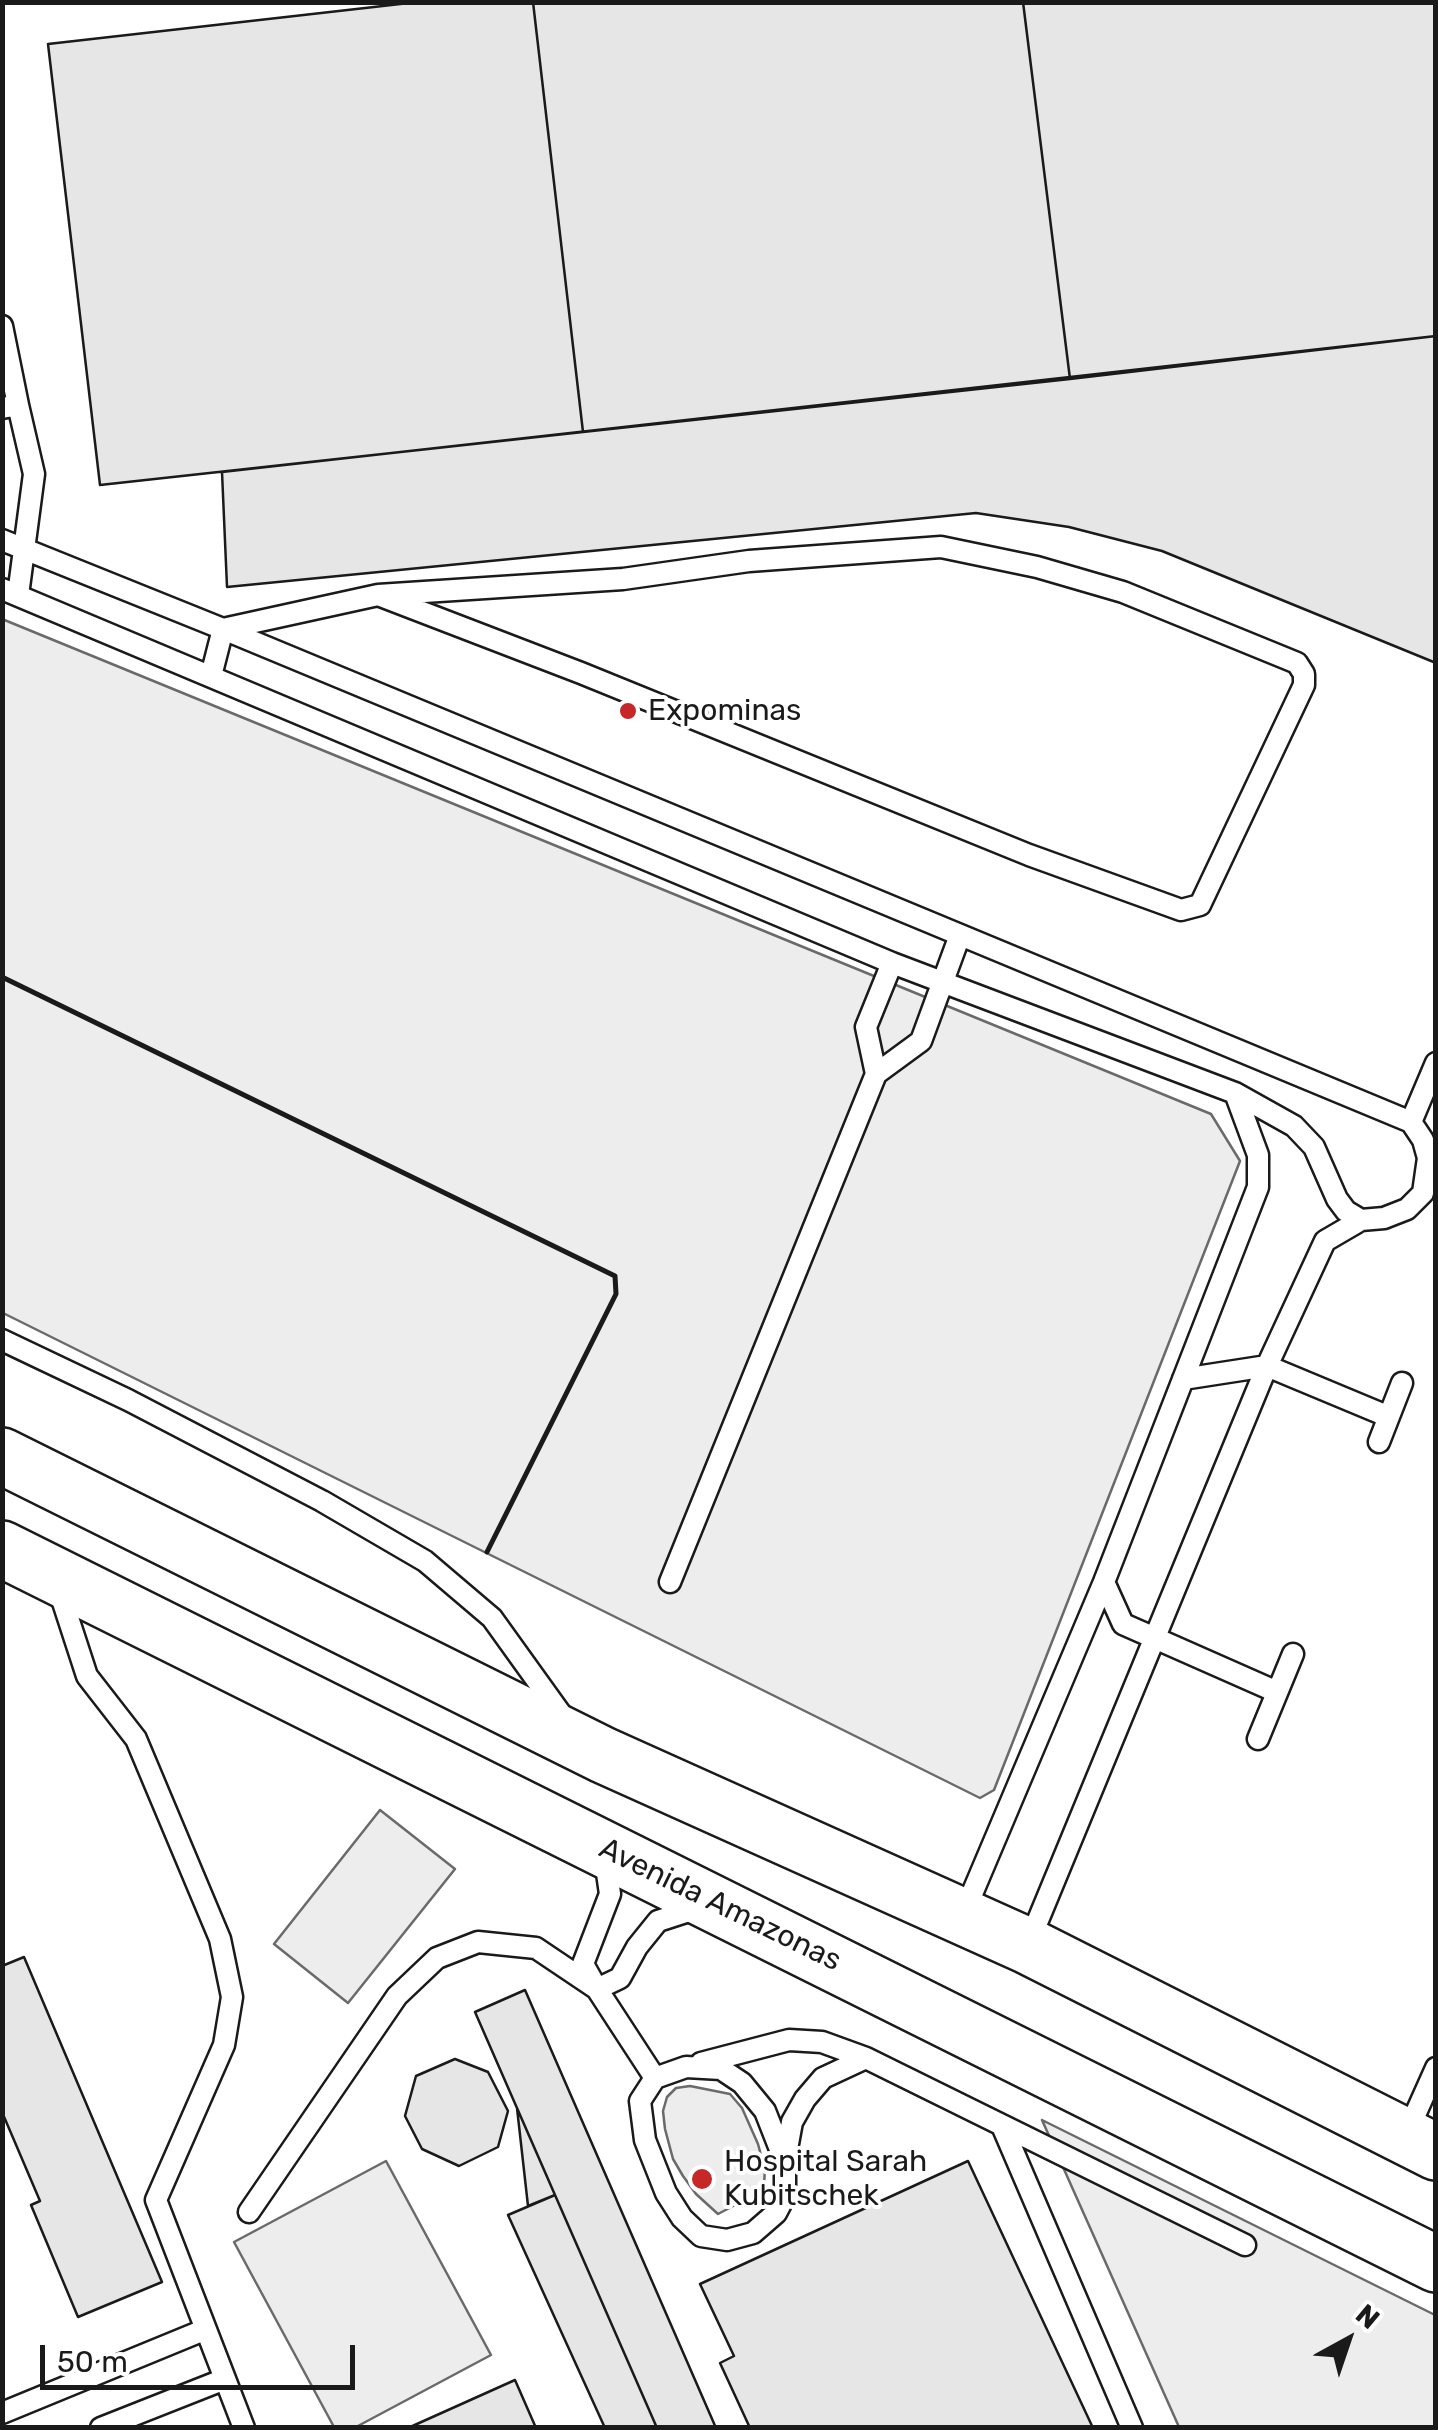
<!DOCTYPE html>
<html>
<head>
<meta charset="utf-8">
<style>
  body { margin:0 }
  #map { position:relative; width:1438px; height:2430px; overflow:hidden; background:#fff; font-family:Rubik,sans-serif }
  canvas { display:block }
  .frame { position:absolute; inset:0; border:5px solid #1a1a1a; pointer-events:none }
  .north { position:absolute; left:1298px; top:2290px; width:100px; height:100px; -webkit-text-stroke:8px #fff; paint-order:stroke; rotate:40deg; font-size:28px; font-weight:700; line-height:40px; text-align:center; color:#1a1a1a }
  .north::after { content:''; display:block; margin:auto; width:35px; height:45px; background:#1a1a1a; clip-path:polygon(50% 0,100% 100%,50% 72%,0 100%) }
  .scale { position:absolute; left:40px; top:2345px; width:315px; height:45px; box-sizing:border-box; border:5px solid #1a1a1a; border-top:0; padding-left:12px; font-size:30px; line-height:35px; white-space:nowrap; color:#1a1a1a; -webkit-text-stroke:8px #fff; paint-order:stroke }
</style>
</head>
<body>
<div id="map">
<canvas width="1438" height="2430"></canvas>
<div class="frame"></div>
<div class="north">N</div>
<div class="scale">50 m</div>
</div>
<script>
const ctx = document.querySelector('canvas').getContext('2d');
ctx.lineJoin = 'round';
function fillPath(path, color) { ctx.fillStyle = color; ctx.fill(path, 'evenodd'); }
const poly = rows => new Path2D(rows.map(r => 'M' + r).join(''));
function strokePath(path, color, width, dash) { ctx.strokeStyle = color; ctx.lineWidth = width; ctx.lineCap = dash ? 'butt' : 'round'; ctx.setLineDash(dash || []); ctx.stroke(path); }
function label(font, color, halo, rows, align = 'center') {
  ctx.font = font + ' Rubik,sans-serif'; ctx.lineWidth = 8; ctx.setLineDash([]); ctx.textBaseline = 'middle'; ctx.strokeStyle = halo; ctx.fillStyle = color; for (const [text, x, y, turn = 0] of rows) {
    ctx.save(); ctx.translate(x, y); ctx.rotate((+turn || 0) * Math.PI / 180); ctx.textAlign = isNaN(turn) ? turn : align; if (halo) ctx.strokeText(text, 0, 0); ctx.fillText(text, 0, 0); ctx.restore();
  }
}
const built = poly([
  [2,619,1211,1114,1240,1161,994,1790,980,1798,3,1313,2,619],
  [380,1810,455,1869,348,2003,274,1944,380,1810],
  [690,2086,730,2094,742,2108,758,2144,765,2170,764,2184,756,2194,718,2214,696,2194,683,2176,673,2159,665,2129,663,2111,667,2097,676,2088,690,2086],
  [1042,2120,1435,2315,1435,2427,1179,2427,1042,2120],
  [386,2161,491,2355,356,2427,334,2427,234,2242,386,2161]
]);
fillPath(built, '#ededed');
strokePath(built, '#6a6a6a', 2.5);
const building = poly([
  [418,2,533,2,583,432,100,485,48,44,418,2],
  [533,2,1023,2,1070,379,583,432,533,2],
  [1023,2,1436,2,1436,336,1070,379,1023,2],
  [1436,336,1436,663,1162,551,1069,527,976,513,227,587,222,472,1436,336],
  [24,1957,162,2282,78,2317,31,2205,40,2201,2,2112,2,1966,24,1957],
  [525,1990,716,2428,657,2428,555,2195,475,2012,525,1990],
  [455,2059,488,2072,508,2111,498,2147,459,2166,422,2149,405,2116,416,2076,455,2059],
  [517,2108,555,2195,528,2206,517,2108],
  [968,2161,1093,2428,750,2428,720,2363,734,2356,700,2284,968,2161],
  [555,2195,657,2428,605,2428,508,2215,555,2195],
  [515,2380,536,2428,408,2428,515,2380]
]);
fillPath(building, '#e6e6e6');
strokePath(building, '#1a1a1a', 2.5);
const lane = poly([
  [2,326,18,405,2,408],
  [2,540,223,629,1411,1122,1423,1140,1428,1158,1423,1193,1407,1209,1384,1218,1361,1220,1346,1211,1337,1199,1314,1147,1294,1126,1235,1093,892,963,2,589],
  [18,595,34,474,18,405],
  [211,676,223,629,378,595,581,673,1029,855,1181,910,1200,905,1304,685,1304,674,1297,663,1123,592,1037,567,941,547,749,561,623,579,378,595],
  [892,963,866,1027,876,1074,921,1041,960,935],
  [1411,1122,1436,1063],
  [2,1340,128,1400,322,1501,425,1561,492,1618,566,1721],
  [1183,1379,1267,1366,1387,1416],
  [1379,1442,1402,1383],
  [670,1582,876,1074],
  [1104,1582,1123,1624,1277,1692],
  [58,1587,87,1676,136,1739,220,1939,232,1997,224,2045,156,2200,244,2428],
  [1258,1739,1293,1654],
  [605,1859,610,1894,583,1964,597,1989,620,1978,637,1947,658,1921,698,1908],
  [963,1915,1104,1582,1258,1187,1258,1155,1235,1093],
  [1029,1942,1267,1366,1325,1241,1361,1220],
  [866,2058,1245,2245],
  [701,2063,789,2040,822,2042,866,2058,823,2078,805,2099,792,2122,785,2160],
  [686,2067,721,2069,742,2083,765,2111,785,2162,785,2196,776,2213,753,2233,727,2240,701,2236,682,2218,666,2193,645,2140,640,2101,655,2078,686,2067],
  [1003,2128,1132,2428],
  [1406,2135,1436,2068],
  [249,2212,397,1996,437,1958,478,1942,536,1948,597,1989,655,2078],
  [2,2413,204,2330],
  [101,2428,225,2379]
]);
const primary = poly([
  [2,1456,603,1755,1028,1946,1436,2152],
  [2,1549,1436,2264]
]);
strokePath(lane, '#1a1a1a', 25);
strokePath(primary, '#1a1a1a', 60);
strokePath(lane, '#fff', 20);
strokePath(primary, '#fff', 55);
strokePath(poly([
  [2,977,615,1276,616,1294,487,1552]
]), '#1a1a1a', 5);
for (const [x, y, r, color] of [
  [628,711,10,"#c62828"],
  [702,2179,12,"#c62828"]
]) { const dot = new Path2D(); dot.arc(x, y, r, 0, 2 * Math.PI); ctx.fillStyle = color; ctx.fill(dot); strokePath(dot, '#fff', 4); }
label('30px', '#1a1a1a', '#fff', [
  ["Expominas",648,711],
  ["Hospital Sarah",724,2162],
  ["Kubitschek",724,2196]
], 'left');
label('30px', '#1a1a1a', '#fff', [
  ["Avenida Amazonas",720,1905,26]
]);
</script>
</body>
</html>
